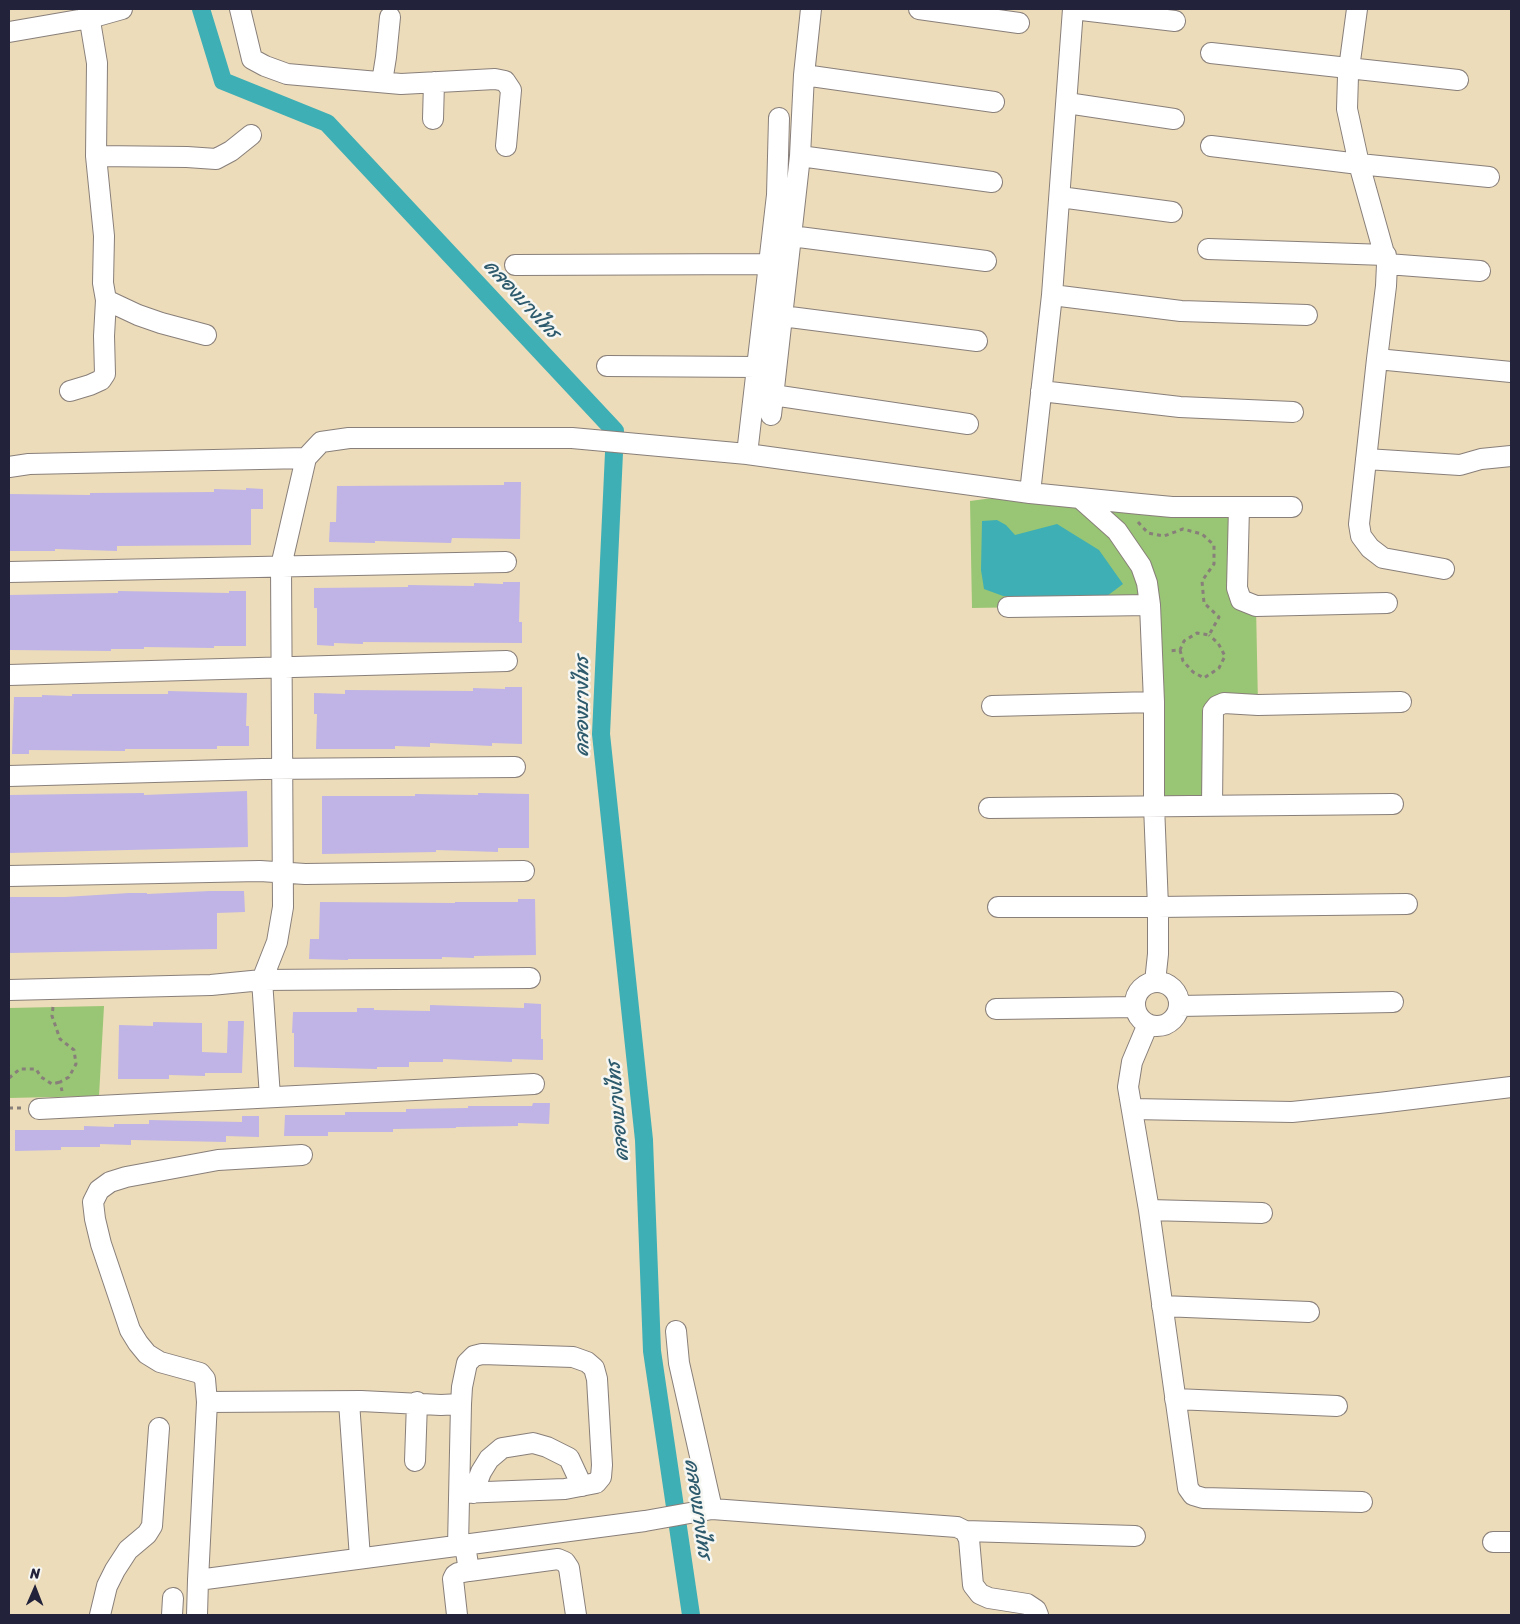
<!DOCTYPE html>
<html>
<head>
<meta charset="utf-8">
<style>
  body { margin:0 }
  #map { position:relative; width:1520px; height:1624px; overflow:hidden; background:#eddcb9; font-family:Sriracha,sans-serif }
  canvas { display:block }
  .frame { position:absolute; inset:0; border:10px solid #22223b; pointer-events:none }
  .north { position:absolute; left:10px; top:1564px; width:50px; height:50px; -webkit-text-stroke:4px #f6f6f2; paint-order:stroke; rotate:1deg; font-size:14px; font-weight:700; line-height:20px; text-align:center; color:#22223b }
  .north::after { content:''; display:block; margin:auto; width:18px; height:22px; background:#22223b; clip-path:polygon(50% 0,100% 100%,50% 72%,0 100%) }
</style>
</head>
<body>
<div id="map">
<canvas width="1520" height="1624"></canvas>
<div class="frame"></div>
<div class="north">N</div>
</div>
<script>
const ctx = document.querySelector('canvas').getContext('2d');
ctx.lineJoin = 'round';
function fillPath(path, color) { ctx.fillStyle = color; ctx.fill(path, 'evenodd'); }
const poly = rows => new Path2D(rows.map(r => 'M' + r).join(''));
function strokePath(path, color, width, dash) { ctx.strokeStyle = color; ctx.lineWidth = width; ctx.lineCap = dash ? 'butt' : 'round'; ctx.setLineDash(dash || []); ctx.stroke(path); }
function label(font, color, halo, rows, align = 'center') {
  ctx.font = font + ' Sriracha,"Playpen Sans Thai",sans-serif'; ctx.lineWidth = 5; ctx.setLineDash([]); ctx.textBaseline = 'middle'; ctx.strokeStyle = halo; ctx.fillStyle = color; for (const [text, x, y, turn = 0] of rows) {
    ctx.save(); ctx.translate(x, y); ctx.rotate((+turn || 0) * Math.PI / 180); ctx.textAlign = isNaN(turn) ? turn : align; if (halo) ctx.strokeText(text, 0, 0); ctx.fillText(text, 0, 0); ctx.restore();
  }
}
fillPath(poly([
  [1030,493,1239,507,1239,607,1256,606,1258,705,1215,706,1221,807,1154,805,1150,605,972,608,970,501],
  [104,1006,99,1096,9,1098,9,1008]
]), '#99c674');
fillPath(poly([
  [997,520,1006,525,1015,535,1057,524,1099,550,1123,584,1107,596,1003,596,984,589,981,570,982,521]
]), '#3eafb5');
strokePath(poly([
  [201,9,223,81,327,123,615,431,601,734,644,1140,652,1351,691,1615]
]), '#3eafb5', 18);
fillPath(poly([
  [504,482,521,482,520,539,452,538,451,543,375,541,375,543,329,542,330,522,336,522,337,486,504,485],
  [246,488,263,489,263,509,251,509,251,545,117,546,117,551,55,549,55,551,9,551,9,494,90,495,90,493,214,492,214,489,246,490],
  [503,582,520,582,519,622,522,622,522,643,363,642,363,644,334,643,334,646,317,645,317,608,314,608,314,588,408,587,408,585,474,586,474,583,503,584],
  [118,591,229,593,229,591,246,591,246,646,214,646,214,648,144,647,144,649,111,649,111,651,9,650,9,595,118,593],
  [505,687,522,687,522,744,492,743,492,746,430,743,430,747,395,746,395,749,316,749,317,714,314,714,314,693,345,694,345,690,473,691,473,688,505,689],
  [168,691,247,693,246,726,249,726,249,746,217,746,217,749,125,749,125,751,29,750,29,754,12,754,14,697,42,697,42,695,72,696,72,694,168,694],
  [247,791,248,847,9,853,9,795,144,793,144,795],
  [478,793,529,794,529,848,498,848,498,852,436,850,436,852,322,854,322,796,415,796,415,794,478,795],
  [210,891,244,891,245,912,217,913,217,949,9,953,9,897,65,897,129,893,147,893,147,894],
  [518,899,535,899,536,955,474,956,474,958,442,957,442,959,348,959,348,960,309,959,310,939,319,939,320,902,455,903,455,902,518,902],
  [524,1003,541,1004,541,1039,543,1039,543,1060,512,1059,512,1062,443,1059,443,1062,409,1062,409,1067,377,1067,377,1069,294,1067,294,1033,292,1033,293,1012,357,1012,357,1008,374,1008,374,1010,430,1011,430,1005,524,1008],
  [228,1021,244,1021,242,1073,205,1073,205,1076,169,1075,169,1079,118,1079,119,1025,153,1026,153,1022,202,1023,202,1052,227,1053],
  [533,1103,550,1103,549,1124,518,1123,518,1126,456,1127,456,1128,393,1129,393,1132,328,1132,328,1136,284,1136,285,1115,345,1115,345,1112,406,1112,406,1109,468,1108,468,1106,532,1106],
  [242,1116,259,1116,259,1137,226,1136,226,1142,131,1140,131,1145,100,1144,100,1147,61,1147,61,1150,15,1151,15,1130,84,1130,84,1126,114,1127,114,1124,149,1124,149,1120,242,1122]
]), '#bfb4e5');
const minor = poly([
  [88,9,97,63,96,156,104,236,103,283,106,300,138,315,161,323,206,335],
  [240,9,252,59,265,66,287,74,401,84,495,79,505,81,511,90,506,146],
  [919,9,1019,23],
  [1073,9,1175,21],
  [1357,9,1348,76,1347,109,1359,164,1387,264,1386,286,1377,359],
  [9,32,90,18,122,9],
  [1211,53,1458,80],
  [804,75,994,102],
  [382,82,386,57,390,17],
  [1067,103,1174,119],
  [433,119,434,82],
  [1211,146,1359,164,1489,177],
  [96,156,187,157,216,159,231,151,251,135],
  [800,156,992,182],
  [1060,197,1172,212],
  [791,236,986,261],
  [1208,249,1386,255],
  [1387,264,1480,271],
  [515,265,769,264],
  [1052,295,1181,311,1307,315],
  [782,316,977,341],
  [607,366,757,367],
  [70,391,90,385,101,380,105,374,104,336,106,300],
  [1041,391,1180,407,1293,412],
  [773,395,968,424],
  [771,415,800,156,804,75,811,9],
  [747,454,777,195,779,118],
  [1366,459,1460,465,1481,459,1511,456],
  [9,467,29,464,306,458],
  [1030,493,1052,295,1073,9],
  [1080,498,1117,531,1141,566,1147,583,1150,605,1154,702,1154,805,1158,907,1158,954,1155,982],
  [1239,507,1237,588,1241,600,1256,606,1387,603],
  [1444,569,1383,558,1370,548,1361,536,1359,524,1377,359,1511,372],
  [9,572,506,562],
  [1008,607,1150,605],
  [9,675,507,661],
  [992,706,1154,702],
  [9,776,263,769,515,767],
  [1212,806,1213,711,1217,706,1224,703,1258,705,1401,702],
  [989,808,1393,804],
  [9,876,260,871,305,874,524,871],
  [998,907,1158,907,1407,904],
  '1135 1004a22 22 0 1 1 44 0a22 22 0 1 1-44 0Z',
  [9,990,211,985,262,980,530,978],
  [1180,1006,1393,1002],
  [996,1009,1135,1007],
  [1148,1024,1132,1062,1128,1087,1149,1210,1188,1488,1193,1495,1203,1498,1362,1502],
  [270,1097,262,980,277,942,283,907,281,566,306,458,321,442,349,438,572,438,747,454,1030,493,1140,504,1172,507,1292,507],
  [39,1109,534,1084],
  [1132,1109,1292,1112,1379,1103,1511,1087],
  [1149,1210,1262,1213],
  [1162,1306,1309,1312],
  [676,1331,679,1363,712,1509],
  [1175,1399,1337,1406],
  [207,1402,361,1401,441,1405,461,1404],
  [349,1402,360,1558],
  [415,1461,417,1402],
  [473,1493,481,1472,489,1459,502,1448,533,1443,547,1447,569,1458,582,1486],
  [965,1531,1135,1536],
  [1493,1542,1511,1542],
  [465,1545,469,1571,558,1559,565,1562,569,1568,576,1615],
  [458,1546,461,1404,462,1387,467,1363,474,1356,482,1354,573,1357,587,1362,594,1368,597,1379,602,1465,601,1477,596,1483,565,1489,460,1493],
  [198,1580,207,1402,205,1379,200,1373,160,1362,147,1354,138,1343,130,1330,101,1244,95,1219,93,1202,99,1190,110,1182,126,1177,218,1160,302,1155],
  [100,1615,107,1586,115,1570,128,1550,147,1534,152,1526,159,1428],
  [172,1615,173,1598],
  [197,1615,198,1580,645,1521,712,1509,957,1527,965,1531,969,1539,973,1585,980,1594,989,1598,1027,1604,1036,1610,1038,1615],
  [457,1615,453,1579,455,1575,458,1573,469,1571]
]);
strokePath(minor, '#887f7a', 22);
strokePath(poly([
  [1138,522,1148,533,1164,536,1183,529,1202,534,1214,545,1214,564,1202,581,1204,603,1219,617,1209,635,1197,633,1184,641,1180,650,1168,651],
  [1180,650,1183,661,1193,672,1204,678,1219,668,1225,656,1218,643,1209,635],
  [53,1007,52,1016,60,1039,74,1050,76,1064,69,1077,60,1082,62,1091],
  [9,1078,20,1069,36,1069,41,1077,52,1084,60,1082],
  [9,1108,23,1108]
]), '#887f7a', 3, [4, 4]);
strokePath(minor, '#fff', 20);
label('italic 19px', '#2d5a6c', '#f6f6f2', [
  ["คลองบางไทร",521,300,47],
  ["คลองบางไทร",583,706,-90],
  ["คลองบางไทร",619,1111,-95],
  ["คลองบางไทร",697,1509,82]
]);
</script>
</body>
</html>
